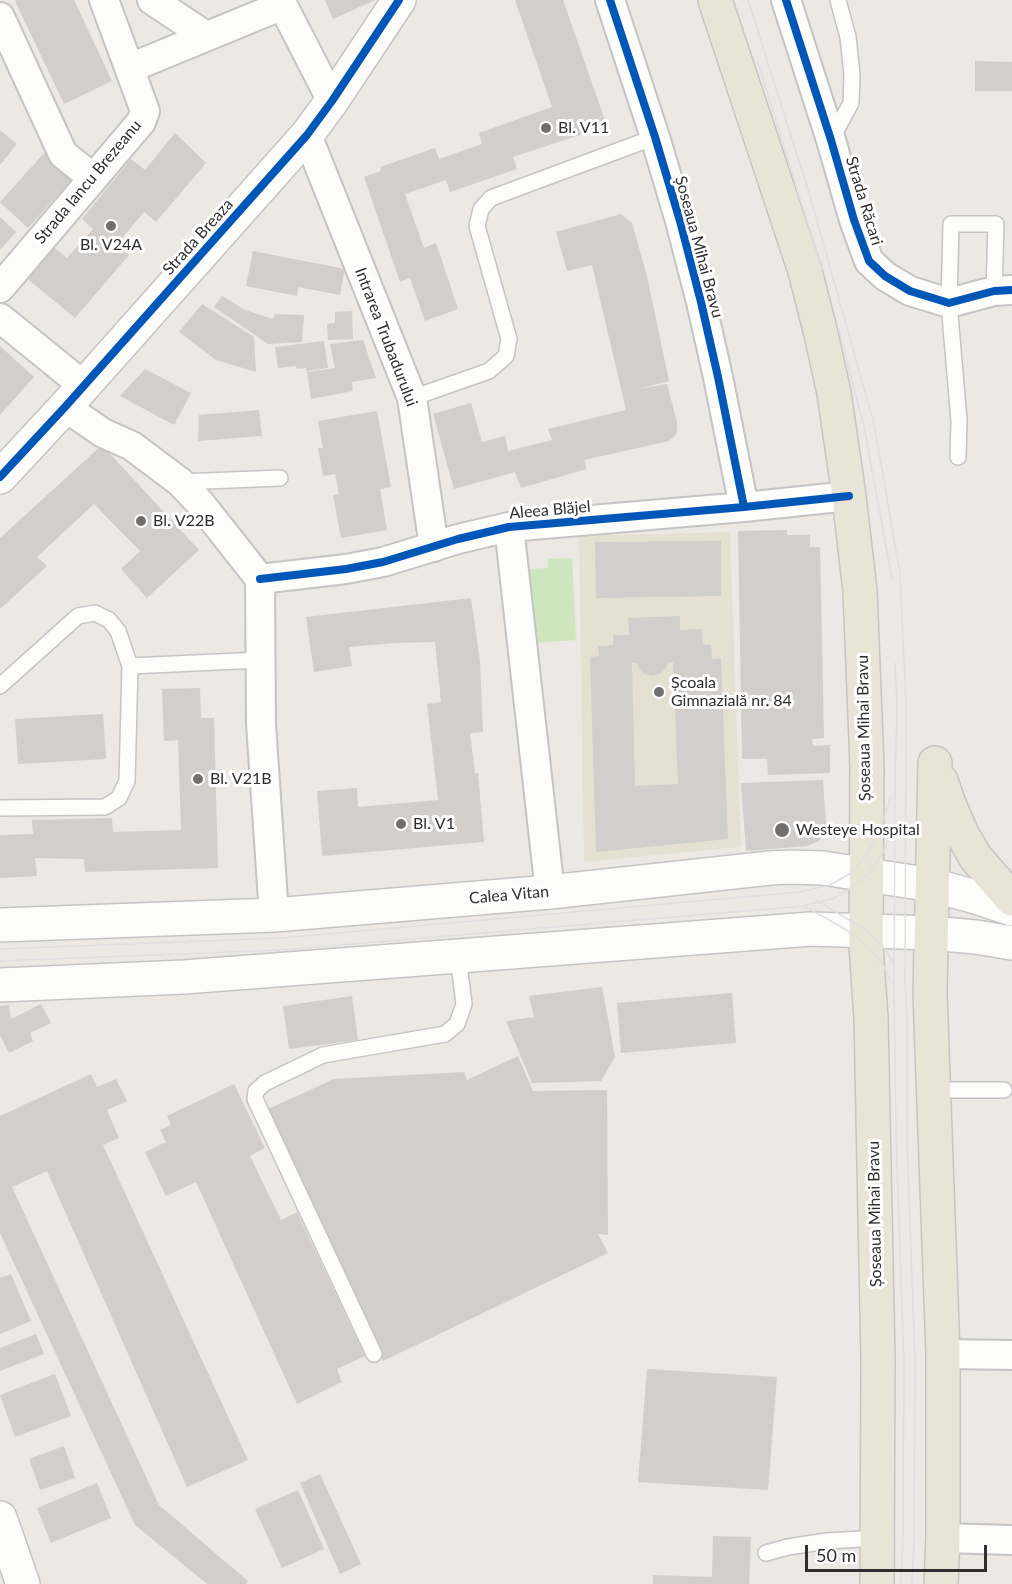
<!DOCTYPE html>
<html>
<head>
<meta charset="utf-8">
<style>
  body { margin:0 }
  #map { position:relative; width:1012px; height:1584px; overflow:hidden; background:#ece8e4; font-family:Lato,sans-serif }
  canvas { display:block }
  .scale { position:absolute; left:805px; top:1545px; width:182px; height:27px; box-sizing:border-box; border:3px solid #2e2e2e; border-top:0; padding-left:8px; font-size:18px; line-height:21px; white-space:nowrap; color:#2e2e2e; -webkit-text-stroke:4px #fff; paint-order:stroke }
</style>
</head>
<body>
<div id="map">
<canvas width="1012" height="1584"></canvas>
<div class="scale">50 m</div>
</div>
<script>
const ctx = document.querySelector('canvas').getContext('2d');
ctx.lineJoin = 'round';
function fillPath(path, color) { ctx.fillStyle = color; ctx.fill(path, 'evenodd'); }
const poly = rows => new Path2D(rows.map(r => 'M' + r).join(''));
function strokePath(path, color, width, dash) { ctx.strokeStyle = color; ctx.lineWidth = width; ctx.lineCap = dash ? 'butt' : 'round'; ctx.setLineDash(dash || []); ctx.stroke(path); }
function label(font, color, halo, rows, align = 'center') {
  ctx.font = font + ' Lato,sans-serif'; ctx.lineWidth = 6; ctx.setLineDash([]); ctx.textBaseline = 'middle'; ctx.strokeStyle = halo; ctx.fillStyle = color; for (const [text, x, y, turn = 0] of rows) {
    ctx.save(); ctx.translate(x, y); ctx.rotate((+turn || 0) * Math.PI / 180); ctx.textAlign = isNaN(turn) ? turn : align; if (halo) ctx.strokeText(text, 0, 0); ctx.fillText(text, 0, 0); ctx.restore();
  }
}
fillPath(poly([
  [730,532,741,847,584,862,579,536]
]), '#e6e0d3');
fillPath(poly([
  [572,558,576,640,535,643,529,569,548,568,548,559]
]), '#cee6be');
fillPath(poly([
  [17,0,74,0,112,81,64,104,15,1],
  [325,0,375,0,333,19],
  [515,0,563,0,607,126,513,157,517,169,450,192,446,180,405,194,424,248,436,243,458,309,425,321,410,278,400,282,364,177,381,171,380,167,435,148,439,159,482,144,479,133,552,107],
  [975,61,1012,62,1012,91,975,91],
  [0,130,17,144,0,165],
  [175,133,206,163,156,222,144,212,117,244,129,255,75,318,24,276,50,244,67,258,93,229,82,219,131,159,145,170],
  [45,152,74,177,28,228,0,202],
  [621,214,632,223,647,276,669,381,638,389,667,384,677,422,677,433,669,441,584,460,587,469,521,488,515,472,454,489,433,414,471,403,482,442,505,436,508,451,552,440,548,429,626,410,592,265,567,271,556,232],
  [0,217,16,232,0,250],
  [253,251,345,269,340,295,298,287,297,296,246,286],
  [222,296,245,310,273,319,275,314,304,315,302,342,268,344,214,307],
  [202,304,254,337,256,372,216,360,179,332],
  [352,311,353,339,328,340,327,324,335,323,335,312],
  [363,340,376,378,352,382,353,391,311,399,307,372,335,368,330,344],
  [324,341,328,368,306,371,306,368,297,369,296,366,278,368,275,347],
  [0,346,34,377,0,415],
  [145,369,191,393,174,425,120,396],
  [259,410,262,436,198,441,199,415],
  [377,411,391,487,380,489,387,530,341,538,333,495,339,494,335,474,323,476,318,448,323,448,318,421],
  [102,445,199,550,147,598,121,569,140,551,94,504,37,557,47,566,0,609,0,538],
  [787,530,787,535,810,535,810,547,820,547,824,738,812,739,813,746,830,745,830,773,768,775,767,759,742,759,738,531],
  [721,541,721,596,596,598,595,542],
  [471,598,480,661,483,732,470,733,475,773,478,773,484,842,322,856,317,791,357,788,358,807,438,800,427,704,441,702,435,642,395,643,349,647,352,666,314,672,306,617],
  [680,616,680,630,702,629,703,645,711,645,712,659,721,658,728,839,596,852,590,657,599,656,598,646,613,645,613,635,629,635,628,618],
  [673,662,678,784,635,786,632,663,637,663,640,670,644,674,651,676,660,674,666,668,668,663],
  [200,688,201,718,214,718,218,868,85,872,84,859,35,858,37,876,0,878,0,835,33,834,32,820,112,818,113,832,181,830,178,740,164,741,162,689],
  [103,714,106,759,18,764,15,719],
  [823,780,826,825,824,833,819,841,808,846,746,851,741,783],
  [602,987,615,1057,601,1081,532,1083,506,1021,534,1017,529,996],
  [732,993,736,1043,621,1053,617,1003],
  [352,996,358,1040,289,1049,283,1006],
  [41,1004,51,1023,30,1033,33,1041,9,1053,0,1035,0,1006,9,1005,11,1019],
  [518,1056,533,1091,607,1090,608,1235,598,1234,608,1253,383,1361,266,1110,334,1079,464,1072,467,1080],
  [91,1074,97,1087,116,1079,127,1101,107,1110,119,1138,103,1145,248,1460,187,1487,47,1171,12,1187,159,1505,248,1581,246,1584,207,1584,135,1525,0,1233,0,1116],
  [234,1084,265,1148,250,1156,281,1220,297,1212,365,1356,337,1369,342,1382,297,1404,196,1182,166,1196,145,1152,166,1142,160,1130,171,1125,167,1116],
  [11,1274,31,1321,0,1334,0,1278],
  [36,1334,44,1354,0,1371,0,1348],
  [647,1369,777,1377,768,1490,638,1482],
  [55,1374,71,1416,15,1437,0,1395],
  [64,1446,75,1478,40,1490,29,1459],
  [320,1474,361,1564,340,1574,300,1483],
  [97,1483,111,1518,51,1543,37,1508],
  [298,1490,324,1549,282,1568,255,1509],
  [713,1536,751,1537,749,1584,653,1584,653,1575,712,1577]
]), '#d1cecb');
const lane = poly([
  [831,140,851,103,852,74,848,37,838,0],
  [412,398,489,371,506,356,509,339,477,226,481,209,491,198,655,137],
  [958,457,959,421,949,303,951,224,996,224,994,291],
  [181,482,280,478],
  [130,666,260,660],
  [0,686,78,616,95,613,109,620,118,631,130,666,127,781,119,798,105,807,0,808],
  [934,1090,1004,1090],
  [374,1354,255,1099,256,1091,265,1083,323,1055,445,1034,457,1024,464,1004,458,956],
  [766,1553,788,1547,827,1541,878,1538]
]);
const street = poly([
  [152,0,206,36],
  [280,0,332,101],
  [610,0,655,137,680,221,701,302,718,377,744,507],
  [786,0,831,140,854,220,869,261,885,276,910,291,949,303,994,291,1012,290],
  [0,17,63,154,93,178],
  [130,68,283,5],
  [307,135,412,398,434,547],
  [0,288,141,122,145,111,104,0],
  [0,318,84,386],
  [65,407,103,433,132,446,180,482,200,503,260,579],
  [509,527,550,892],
  [260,579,346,569,383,562,458,539,509,527,744,507,849,496],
  [260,579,261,724,274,915],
  [943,1354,1012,1355],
  [943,1538,1012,1540]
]);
const secondary = poly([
  [0,477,65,407,307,135,332,101,399,0],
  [0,925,274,915,550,892,770,868,791,867,823,868,932,885,976,897,1012,909],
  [0,985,184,977,811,929,931,933,976,937,1012,943],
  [0,1518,23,1584]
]);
const primary = poly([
  [715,0,805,271,821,334,834,393,849,496,860,591,867,766,866,945,871,1018,878,1360,877,1584],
  [935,763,930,993,943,1354,943,1538,941,1584],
  [941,781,949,804,962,834,976,858,1012,899]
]);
strokePath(lane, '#c5c4c5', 18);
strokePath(street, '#c5c4c5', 32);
strokePath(secondary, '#c5c4c5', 36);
strokePath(primary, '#c6c5c4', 36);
strokePath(lane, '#fcfcfb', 15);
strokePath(street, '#fcfcfb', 28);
strokePath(secondary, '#fcfcfb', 33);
strokePath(primary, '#e8e4d6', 33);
strokePath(poly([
  [748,0,810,196,874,424,900,573,906,704,905,985,907,1016,907,1139,915,1362,914,1540,912,1584],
  [758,63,822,269],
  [839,330,864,427,892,579],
  [895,663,897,704,895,786,894,987,896,1139,904,1362,903,1539,901,1584],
  [816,900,866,930,882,945,894,963],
  [804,906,845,929,866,945,874,953,883,965,892,983],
  [0,949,281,938,800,892,830,885,851,873,866,855,879,833,891,797],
  [0,961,281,950,804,906,834,898,849,889,867,875,881,857,892,832]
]), '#dfdfe1', 1.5);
strokePath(poly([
  [610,0,655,137,680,221,701,302,718,377,744,507],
  [786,0,831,140,854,220,869,261,885,276,910,291,949,303,994,291,1012,290],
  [0,477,65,407,307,135,332,101,399,0],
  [260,579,346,569,383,562,458,539,509,527,744,507,849,496]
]), '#0057b8', 8);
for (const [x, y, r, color] of [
  [546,128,6,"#706f6e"],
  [111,226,6,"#706f6e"],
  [141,521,6,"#706f6e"],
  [659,692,6,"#706f6e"],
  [198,779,6,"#706f6e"],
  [401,824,6,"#706f6e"],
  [782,830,8,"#706f6e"]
]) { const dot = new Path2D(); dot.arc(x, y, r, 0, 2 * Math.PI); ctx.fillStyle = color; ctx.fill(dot); strokePath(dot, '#fff', 2); }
label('16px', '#2e2e2e', '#fff', [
  ["Bl. V11",558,128],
  ["Bl. V24A",111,245,"center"],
  ["Bl. V22B",153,521],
  ["Școala",671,683],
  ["Gimnazială nr. 84",671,701],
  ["Bl. V21B",210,779],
  ["Bl. V1",413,824],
  ["Westeye Hospital",796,830]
], 'left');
label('16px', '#2e2e2e', '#fff', [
  ["Strada Iancu Brezeanu",88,182,-50],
  ["Strada Răcari",864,201,73],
  ["Strada Breaza",198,237,-48],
  ["Șoseaua Mihai Bravu",699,247,75],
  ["Intrarea Trubadurului",386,337,69],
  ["Aleea Blăjel",550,510,-5],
  ["Șoseaua Mihai Bravu",864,728,-91],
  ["Calea Vitan",509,895,-5],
  ["Șoseaua Mihai Bravu",875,1214,-91]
]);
</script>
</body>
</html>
